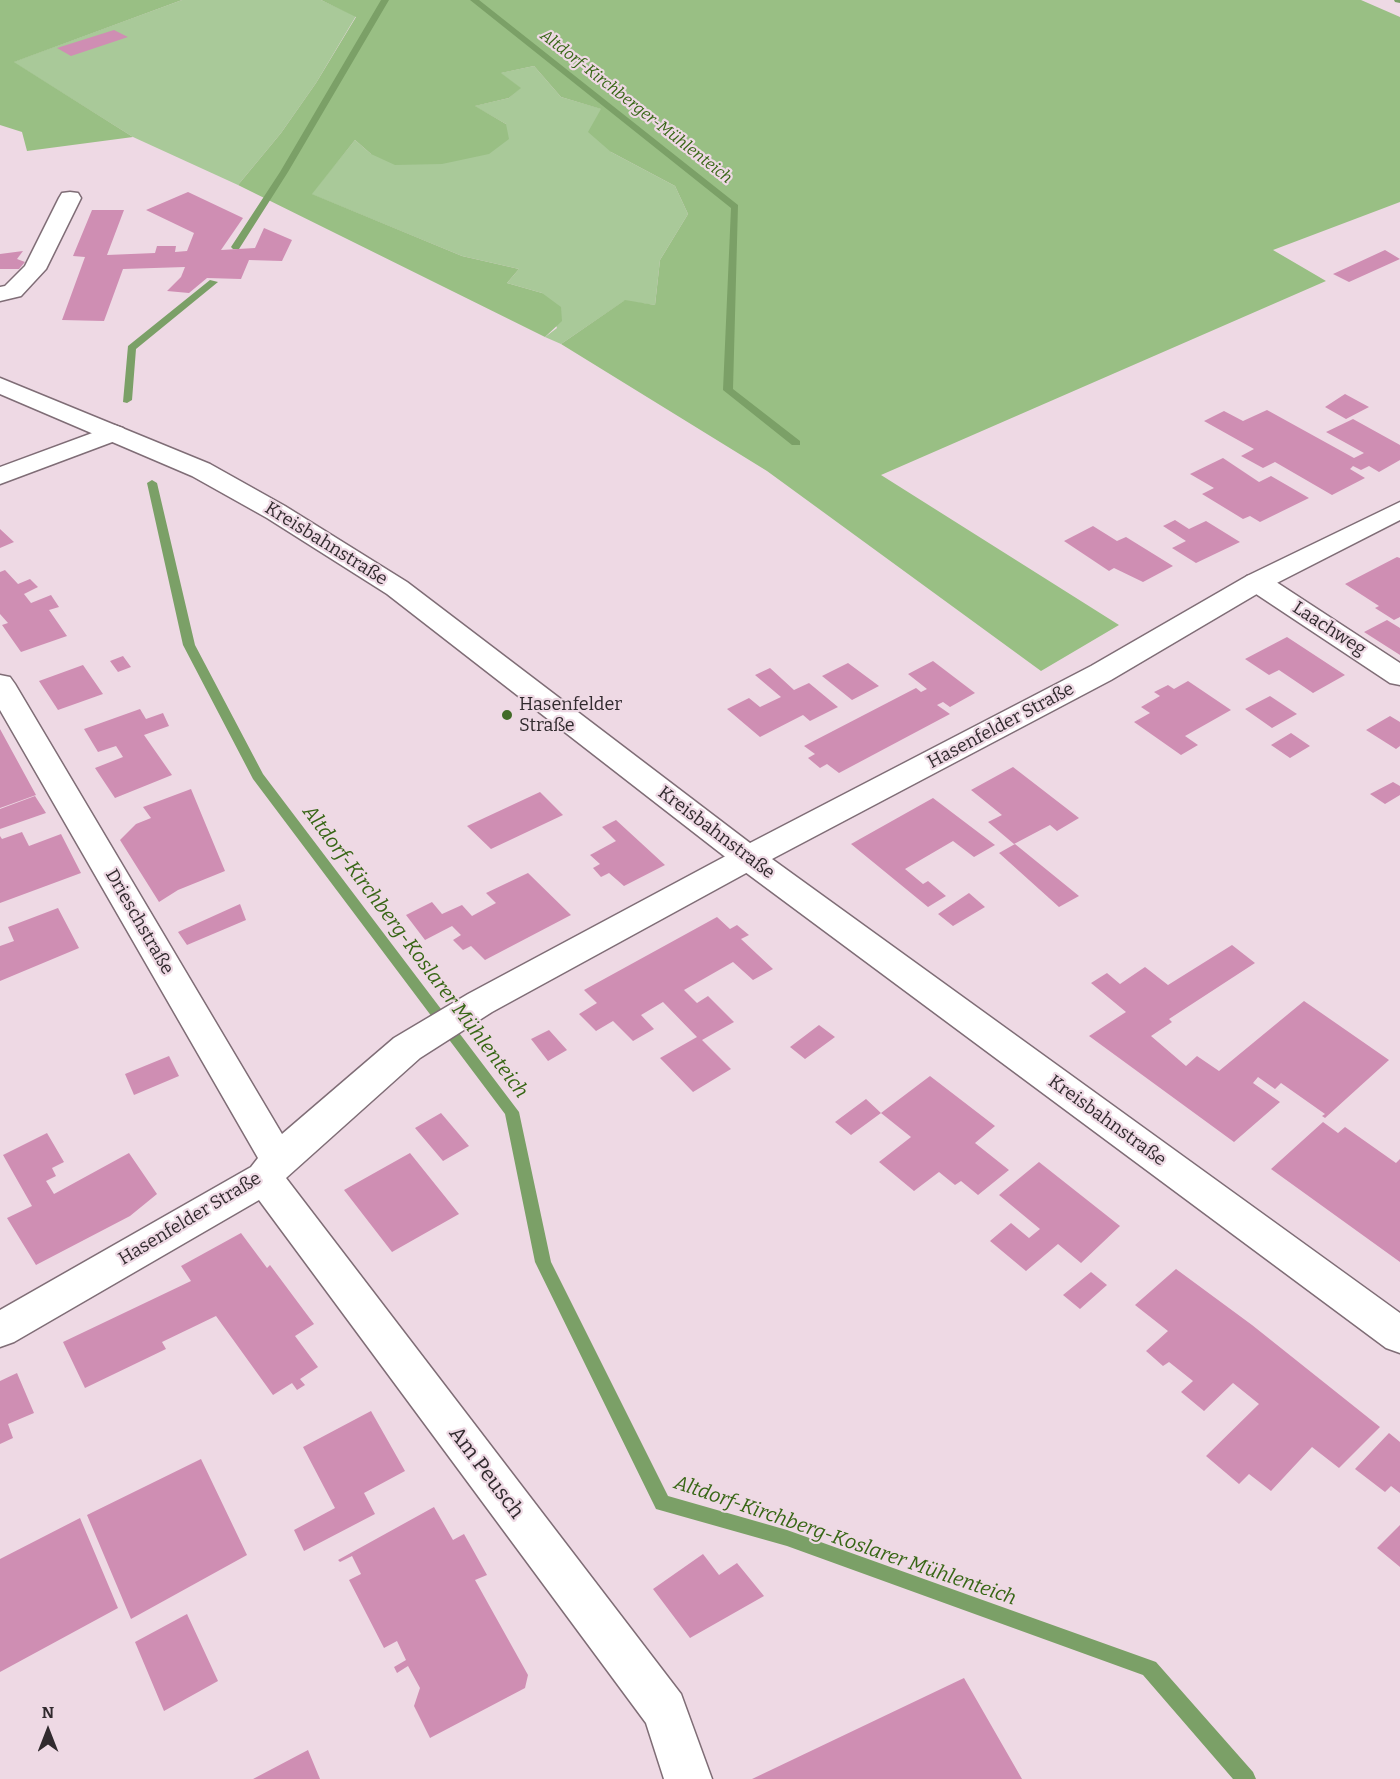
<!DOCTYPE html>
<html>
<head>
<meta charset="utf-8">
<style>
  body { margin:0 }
  #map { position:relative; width:1400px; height:1779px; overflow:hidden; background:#eed9e4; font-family:Bitter,serif }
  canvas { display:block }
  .north { position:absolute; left:18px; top:1701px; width:60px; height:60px; -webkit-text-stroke:4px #eed9e4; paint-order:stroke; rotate:0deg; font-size:16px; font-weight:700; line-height:24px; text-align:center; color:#312a2e }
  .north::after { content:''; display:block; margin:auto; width:21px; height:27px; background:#312a2e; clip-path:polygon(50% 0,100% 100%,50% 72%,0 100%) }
</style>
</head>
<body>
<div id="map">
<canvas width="1400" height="1779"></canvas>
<div class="north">N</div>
</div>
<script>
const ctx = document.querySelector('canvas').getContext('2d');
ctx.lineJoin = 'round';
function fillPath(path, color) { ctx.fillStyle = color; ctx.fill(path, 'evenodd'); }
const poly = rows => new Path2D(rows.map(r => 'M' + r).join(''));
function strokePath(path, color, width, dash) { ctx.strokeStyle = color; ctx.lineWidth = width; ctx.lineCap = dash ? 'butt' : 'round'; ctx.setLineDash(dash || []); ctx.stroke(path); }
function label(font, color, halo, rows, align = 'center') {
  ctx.font = font + ' Bitter,serif'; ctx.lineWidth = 4.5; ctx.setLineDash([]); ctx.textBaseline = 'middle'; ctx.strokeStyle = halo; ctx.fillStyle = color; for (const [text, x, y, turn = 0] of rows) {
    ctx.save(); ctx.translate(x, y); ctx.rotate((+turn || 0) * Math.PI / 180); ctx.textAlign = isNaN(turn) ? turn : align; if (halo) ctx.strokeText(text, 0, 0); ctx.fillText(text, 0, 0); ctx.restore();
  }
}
fillPath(poly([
  [182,0,321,0,356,16,316,83,281,133,238,185,133,137,13,62],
  [534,66,561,97,602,109,611,152,675,186,688,214,660,260,655,305,624,301,561,344,545,337,557,328,542,293,507,283,519,269,462,256,311,194,355,140,371,154,506,124,474,106,509,98,520,88,500,73]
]), '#a9c999');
fillPath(poly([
  [0,0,182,0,14,62,133,137,27,151,22,132,0,125],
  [321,0,1361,0,1400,17,1400,202,1273,250,1326,281,881,475,1119,625,1041,671,767,471,561,344,625,300,655,305,660,260,688,214,675,186,611,152,588,132,601,109,561,97,534,66,501,73,521,88,509,98,475,106,506,124,509,139,489,154,442,164,395,165,371,154,355,140,312,194,462,256,519,269,507,283,542,293,561,307,562,321,545,337,238,185,281,133,316,83,356,17]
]), '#99bf84');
fillPath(poly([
  [381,0,389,0,288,172,239,249,233,249,231,247,280,172,381,0],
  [470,0,479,0,738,205,733,389,800,441,800,445,792,445,723,390,731,208,470,0],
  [1394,0,1400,0,1400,3,1395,2,1394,0],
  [210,280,218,282,136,349,132,400,127,403,123,402,128,346,210,280],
  [152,480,157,483,195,645,263,774,519,1112,551,1262,668,1496,787,1530,1156,1662,1253,1772,1256,1779,1233,1779,1143,1675,787,1546,656,1509,535,1262,505,1114,253,779,183,645,147,483,152,480]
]), '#7ba067');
fillPath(poly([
  [114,30,128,37,71,56,57,48],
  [188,192,243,218,221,250,255,248,264,228,292,240,282,261,249,260,241,279,207,278,189,293,167,291,181,277,185,267,123,269,104,321,62,320,85,257,73,256,92,210,124,210,107,255,155,253,157,246,176,246,175,252,187,251,194,233,146,210],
  [1385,250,1400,259,1349,282,1333,274],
  [23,251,17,259,25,262,19,269,0,269,0,254],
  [1345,394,1369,407,1346,419,1325,407],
  [1267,410,1354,458,1364,453,1326,432,1353,419,1400,445,1400,460,1379,472,1369,466,1361,470,1353,466,1350,469,1365,478,1332,495,1275,462,1263,468,1241,456,1254,449,1204,421,1224,411,1243,421],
  [1223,458,1259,482,1271,476,1309,498,1260,522,1250,516,1243,519,1202,494,1214,488,1190,474],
  [1175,520,1189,529,1206,521,1240,542,1196,563,1172,548,1186,541,1163,526],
  [1093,526,1117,541,1126,537,1173,566,1143,582,1114,568,1109,571,1064,541],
  [0,529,14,542,0,548],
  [1397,557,1400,558,1400,617,1394,620,1375,608,1379,606,1345,584],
  [5,570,18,584,30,579,38,587,24,594,31,603,51,595,59,607,49,610,67,636,21,652,2,625,8,623,0,614,0,572],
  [1387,620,1400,628,1400,655,1364,632],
  [1287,637,1345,675,1313,693,1279,670,1269,675,1245,659],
  [123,656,131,667,118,672,110,661],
  [933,661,975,693,950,707,943,702,937,705,950,714,839,773,827,764,820,768,808,758,815,754,804,746,916,688,921,692,927,689,908,674],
  [848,663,879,686,852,700,822,676],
  [83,665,103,694,58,710,39,681],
  [770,668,794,690,809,683,838,707,810,721,803,715,760,737,727,709,749,698,760,707,781,697,755,675],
  [1188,681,1231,710,1185,736,1198,745,1181,755,1134,722,1150,713,1141,707,1160,696,1154,692,1168,685,1174,689],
  [1270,696,1297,714,1272,728,1245,709],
  [140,709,146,719,163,713,169,726,144,735,172,775,115,798,95,768,123,757,116,746,98,752,84,729],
  [1390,716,1400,722,1400,746,1396,749,1366,730],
  [0,729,36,795,0,808],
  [1291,733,1310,746,1290,758,1271,745],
  [1013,767,1079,818,1057,831,1050,825,1014,844,988,822,1002,815,971,790],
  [1393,782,1400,786,1400,795,1385,804,1370,794],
  [191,789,225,871,178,890,159,902,120,840,136,824,151,818,143,807],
  [540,792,563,815,491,849,467,826],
  [35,796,46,813,0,829,0,809],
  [933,798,995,845,974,857,953,841,905,869,923,884,928,881,946,896,928,907,851,844],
  [616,820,665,865,624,886,609,873,601,877,593,868,600,864,590,855,616,841,602,827],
  [22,832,29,846,61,834,81,873,0,903,0,836,2,839],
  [1015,844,1079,896,1059,907,999,853],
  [528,873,571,915,485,960,471,946,463,950,453,940,461,935,452,926,425,940,406,915,432,902,442,914,462,905,472,916,496,903,486,893],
  [969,893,985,907,953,926,938,914],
  [240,904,246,920,187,945,178,932],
  [58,908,79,948,0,981,0,946,14,941,8,927],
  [717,917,730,929,737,925,749,935,741,939,773,969,753,980,733,962,684,990,697,1003,708,996,734,1022,702,1040,731,1069,693,1092,660,1058,697,1037,663,1002,641,1015,654,1029,633,1041,613,1021,596,1031,579,1014,597,1003,584,990],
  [1232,945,1255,963,1169,1019,1172,1022,1151,1036,1186,1066,1197,1056,1219,1071,1304,1001,1389,1060,1325,1118,1322,1116,1325,1114,1281,1083,1275,1089,1258,1077,1253,1083,1280,1102,1234,1142,1089,1036,1126,1012,1091,983,1107,973,1120,984,1145,967,1168,985],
  [819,1025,835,1037,805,1059,790,1047],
  [549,1030,567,1050,548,1061,531,1039],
  [169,1056,179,1076,134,1095,125,1074],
  [930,1076,995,1126,975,1143,1009,1170,978,1195,961,1181,955,1185,939,1172,914,1191,879,1162,911,1137,881,1113],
  [866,1099,881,1113,851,1135,835,1122],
  [441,1113,469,1146,443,1161,415,1128],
  [1323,1122,1338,1133,1345,1127,1396,1163,1400,1159,1400,1262,1271,1169],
  [47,1133,64,1162,52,1168,56,1176,46,1181,54,1194,129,1153,157,1194,130,1216,36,1265,7,1218,32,1206,3,1155],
  [410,1153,459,1214,392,1252,344,1190],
  [1039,1162,1120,1226,1081,1263,1058,1244,1026,1271,990,1241,1011,1223,1029,1238,1040,1229,999,1195],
  [241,1233,267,1268,270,1265,314,1324,295,1336,318,1367,300,1379,305,1385,297,1390,292,1383,273,1395,216,1316,162,1342,166,1349,85,1388,63,1342,191,1281,181,1266],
  [1176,1269,1252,1325,1380,1427,1339,1468,1312,1447,1271,1491,1249,1474,1239,1484,1206,1456,1259,1404,1233,1383,1204,1411,1181,1392,1193,1381,1169,1362,1163,1366,1146,1351,1168,1331,1135,1305],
  [1091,1272,1107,1285,1080,1309,1063,1295],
  [17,1373,34,1413,8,1424,13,1438,0,1444,0,1381],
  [371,1411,405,1471,364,1493,375,1514,304,1551,294,1530,335,1508,303,1447],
  [1389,1433,1400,1442,1400,1493,1391,1486,1385,1492,1355,1469],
  [201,1459,247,1555,131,1619,87,1515],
  [434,1507,453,1540,464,1534,487,1575,475,1580,528,1675,525,1688,430,1738,414,1706,420,1688,408,1666,397,1673,394,1667,406,1660,397,1641,384,1648,349,1580,361,1574,352,1556,340,1562,338,1560],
  [80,1518,118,1608,0,1672,0,1559],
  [1400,1525,1400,1567,1377,1548],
  [703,1554,719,1575,737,1563,764,1596,690,1638,653,1589],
  [187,1614,218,1681,164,1711,135,1642],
  [964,1678,1022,1779,752,1779],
  [308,1750,320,1779,253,1779]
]), '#cf8eb3');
const minor = poly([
  [70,192,78,193,81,198,46,269,21,296,0,301,0,287,5,286,25,266,59,198,62,193,70,192],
  [114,425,123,428,127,433,123,438,0,484,0,467,114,425],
  [1257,574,1267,576,1400,663,1400,685,1390,683,1247,588,1243,582,1247,576,1257,574],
  [0,675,10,677,15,684,282,1134,394,1038,468,994,737,850,748,847,759,850,764,858,759,866,492,1012,420,1058,286,1178,681,1694,712,1779,664,1779,646,1723,259,1200,14,1342,0,1347,0,1310,251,1167,258,1158,0,710,0,675]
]);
const tertiary = poly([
  [0,378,210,464,285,506,407,582,750,843,1091,666,1247,576,1400,502,1400,520,1267,588,1111,680,772,859,1400,1313,1400,1353,1386,1348,737,866,387,594,267,518,192,476,0,394,0,378]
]);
strokePath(minor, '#7f6d76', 3);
strokePath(tertiary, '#7f6d76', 3);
fillPath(minor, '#fff');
fillPath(tertiary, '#fff');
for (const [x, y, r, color] of [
  [507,715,6,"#416a27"]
]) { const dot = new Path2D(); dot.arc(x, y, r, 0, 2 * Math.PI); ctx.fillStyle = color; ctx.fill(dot); strokePath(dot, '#eed9e4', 2); }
label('italic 16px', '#376615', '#eed9e4', [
  ["Altdorf-Kirchberger-Mühlenteich",636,107,38]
]);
label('18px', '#312a2e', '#eed9e4', [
  ["Kreisbahnstraße",326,544,32],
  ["Laachweg",1329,629,33],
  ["Hasenfelder Straße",1001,726,-28],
  ["Kreisbahnstraße",716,833,37],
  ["Drieschstraße",139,922,60],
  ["Kreisbahnstraße",1107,1121,36],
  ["Hasenfelder Straße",190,1219,-31]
]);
label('18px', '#312a2e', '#eed9e4', [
  ["Hasenfelder",519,705],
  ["Straße",519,726]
], 'left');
label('italic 20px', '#376615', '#eed9e4', [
  ["Altdorf-Kirchberg-Koslarer Mühlenteich",415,952,53],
  ["Altdorf-Kirchberg-Koslarer Mühlenteich",845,1541,19]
]);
label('21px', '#312a2e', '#eed9e4', [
  ["Am Peusch",486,1473,53]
]);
</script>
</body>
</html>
